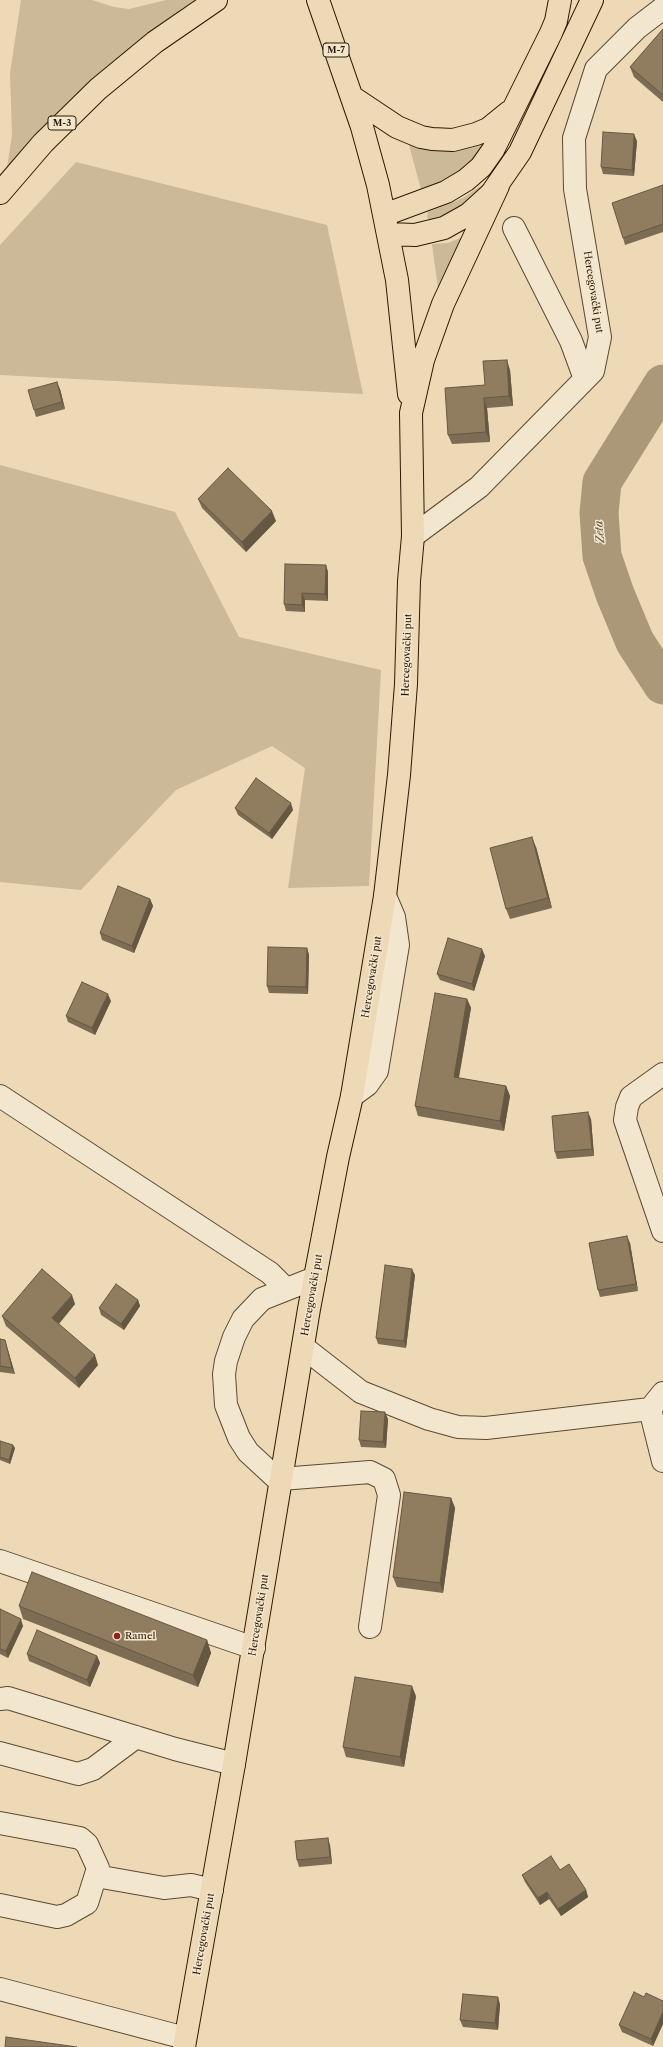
<!DOCTYPE html>
<html>
<head>
<meta charset="utf-8">
<style>
  body { margin:0 }
  canvas { display:block; background:#edd9b5 }
</style>
</head>
<body>
<canvas width="663" height="2047"></canvas>
<script>
const ctx = document.querySelector('canvas').getContext('2d');
ctx.lineJoin = 'round';
function fillPath(path, color) { ctx.fillStyle = color; ctx.fill(path, 'evenodd'); }
const poly = rows => new Path2D(rows.map(r => 'M' + r).join(''));
function strokePath(path, color, width, dash) { ctx.strokeStyle = color; ctx.lineWidth = width; ctx.lineCap = dash ? 'butt' : 'round'; ctx.setLineDash(dash || []); ctx.stroke(path); }
function label(font, color, halo, rows, align = 'center') {
  ctx.font = font + ' "Libre Caslon Text",serif'; ctx.lineWidth = 3; ctx.setLineDash([]); ctx.textBaseline = 'middle'; ctx.strokeStyle = halo; ctx.fillStyle = color; for (const [text, x, y, turn = 0] of rows) {
    ctx.save(); ctx.translate(x, y); ctx.rotate((+turn || 0) * Math.PI / 180); ctx.textAlign = isNaN(turn) ? turn : align; if (halo) ctx.strokeText(text, 0, 0); ctx.fillText(text, 0, 0); ctx.restore();
  }
}
fillPath(poly([
  [21,0,92,0,114,7,129,9,166,0,196,0,156,27,104,69,6,174,12,135,10,73],
  [578,0,593,0,506,174,456,216,430,221,427,217,428,212,463,198,492,178,507,159,577,8],
  [407,138,428,148,444,151,458,151,490,141,487,157,422,193],
  [76,162,327,225,363,394,0,375,0,245],
  [465,236,442,318,432,244,448,243],
  [0,465,175,512,239,637,381,670,369,886,288,888,305,768,272,746,176,790,81,890,0,882]
]), '#ccb997');
strokePath(poly([
  [663,384,602,482,599,513,602,556,615,594,635,642,663,685]
]), '#ab9878', 39);
const minor = poly([
  [514,228,571,341,585,379],
  [413,536,479,487,593,371,600,337,575,189,574,138,596,69,637,28,663,8],
  [663,1074,631,1097,627,1107,625,1120,663,1231],
  [0,1096,270,1273,286,1289],
  [352,1096,367,1085,377,1071,398,945,394,917,385,896],
  [315,1278,262,1299,243,1319,234,1337,226,1361,224,1374,226,1405,239,1438,248,1452,275,1477,281,1479,370,1472,384,1479,389,1495,370,1627],
  [303,1347,361,1392,429,1419,458,1427,486,1428,650,1409,663,1393],
  [650,1409,663,1461],
  [0,1561,254,1648],
  [0,1699,8,1698,175,1749,234,1764],
  [0,1753,78,1774,93,1769,136,1737],
  [0,1823,80,1838,87,1844,98,1868,87,1903,66,1915,57,1917,0,1905],
  [96,1876,164,1888,191,1885,212,1890],
  [0,1989,185,2038]
]);
const major = poly([
  [318,0,362,127,378,185,397,280,409,394],
  [352,97,397,127,421,137,432,139,453,140,476,134,488,129,509,112],
  [0,193,43,143,98,89,155,42,216,0],
  [384,215,446,192,466,180,481,167,493,150,551,33,556,21,560,0],
  [388,234,415,235,444,228,469,214,491,194,520,152,592,0],
  [184,2047,234,1764,309,1309,338,1157,352,1096,385,896,399,775,406,684,409,581,413,536,411,413,423,360,443,304,498,186]
]);
strokePath(minor, '#5c4a30', 24);
strokePath(major, '#2b1a03', 24);
strokePath(minor, '#f3e6cf', 22);
strokePath(major, '#edd9b5', 22);
fillPath(poly([
  [663,29,663,102,634,77,630,67],
  [637,141,634,176,603,174,601,167],
  [663,185,663,232,625,245,623,238],
  [510,370,513,406,487,408,490,442,452,444,448,435,485,385],
  [60,389,65,409,36,417,34,410],
  [198,499,276,521,246,552,202,508],
  [326,565,328,572,328,601,305,600,305,612,286,611,284,604],
  [235,808,293,810,272,839,238,815],
  [536,847,552,908,510,919,506,909],
  [150,899,153,906,134,953,102,940,100,933],
  [307,948,309,955,308,994,269,993,267,986],
  [485,956,474,991,440,980,437,974],
  [467,999,471,1008,459,1078,506,1086,510,1096,504,1131,418,1116,415,1106],
  [111,1001,95,1035,68,1022,66,1016],
  [591,1119,594,1156,557,1159,555,1152],
  [630,1243,638,1291,600,1297,598,1290],
  [415,1275,406,1348,378,1344,376,1338],
  [138,1300,140,1306,124,1330,101,1315,99,1308],
  [75,1304,59,1324,98,1365,79,1388,6,1326,2,1316],
  [0,1339,5,1340,15,1374,0,1372],
  [388,1419,386,1448,361,1447,359,1440],
  [0,1441,15,1448,10,1464,0,1460],
  [451,1498,455,1508,443,1593,397,1587,393,1577],
  [19,1606,207,1640,211,1653,198,1687,23,1619],
  [0,1609,23,1626,8,1658,0,1654],
  [27,1654,97,1656,100,1663,90,1687,29,1661],
  [416,1696,404,1767,346,1757,343,1747],
  [330,1845,332,1864,299,1867,297,1860],
  [560,1870,586,1890,588,1897,561,1916,549,1899,540,1905,525,1882,522,1875],
  [644,1997,663,2001,663,2024,653,2046,622,2032,619,2025],
  [500,2004,498,2030,463,2027,460,2020]
]), '#7c6c53');
fillPath(poly([
  [634,134,637,141,634,176,632,170],
  [507,360,510,370,513,406,509,396],
  [57,382,60,389,65,409,62,402],
  [484,398,487,408,490,442,486,432],
  [272,511,276,521,246,552,242,542],
  [326,565,328,572,328,601,325,594],
  [302,593,305,600,305,612,302,605],
  [291,803,293,810,272,839,269,833],
  [532,837,536,847,552,908,548,898],
  [150,899,153,906,134,953,132,946],
  [307,948,309,955,308,994,306,987],
  [482,949,485,956,474,991,472,984],
  [108,994,111,1001,95,1035,92,1028],
  [467,999,471,1008,457,1086,454,1077],
  [506,1086,510,1096,504,1131,500,1121],
  [588,1112,591,1119,594,1156,592,1149],
  [627,1236,630,1243,638,1291,636,1284],
  [412,1269,415,1275,406,1348,404,1341],
  [72,1295,75,1304,55,1328,52,1318],
  [138,1300,140,1306,124,1330,121,1324],
  [5,1340,7,1347,15,1374,12,1368],
  [95,1355,98,1365,79,1388,75,1378],
  [385,1412,388,1419,386,1448,383,1442],
  [13,1445,15,1448,10,1464,9,1460],
  [451,1498,455,1508,443,1593,440,1583],
  [21,1619,23,1626,8,1658,6,1651],
  [207,1640,211,1653,198,1687,193,1675],
  [97,1656,100,1663,90,1687,87,1680],
  [412,1686,416,1696,404,1767,400,1757],
  [328,1838,330,1845,332,1864,330,1857],
  [586,1890,588,1897,561,1916,558,1909],
  [547,1892,549,1899,540,1905,538,1898],
  [498,1997,500,2004,498,2030,495,2023],
  [663,2012,663,2024,653,2046,651,2039]
]), '#655843');
const building = poly([
  [663,29,663,95,630,67,663,29],
  [603,132,634,134,632,170,601,167,603,132],
  [663,185,663,224,623,238,612,203,663,185],
  [507,360,509,396,484,398,486,432,448,435,445,388,485,385,483,361,507,360],
  [57,382,62,402,34,410,28,390,57,382],
  [228,468,272,511,242,542,198,499,228,468],
  [285,564,326,565,325,594,302,593,302,605,284,604,285,564],
  [256,778,291,803,269,833,235,808,256,778],
  [532,837,548,898,506,909,490,848,532,837],
  [118,886,150,899,132,946,100,933,118,886],
  [448,938,482,949,472,984,437,974,448,938],
  [268,947,307,948,306,987,267,986,268,947],
  [82,982,108,994,92,1028,66,1016,82,982],
  [435,993,467,999,454,1077,506,1086,500,1121,415,1106,435,993],
  [588,1112,592,1149,555,1152,552,1116,588,1112],
  [627,1236,636,1284,598,1290,589,1243,627,1236],
  [385,1265,412,1269,404,1341,376,1338,385,1265],
  [42,1269,72,1295,52,1318,95,1355,75,1378,2,1316,42,1269],
  [116,1284,138,1300,121,1324,99,1308,116,1284],
  [0,1339,5,1340,12,1368,0,1366,0,1339],
  [361,1411,385,1412,383,1442,359,1440,361,1411],
  [0,1441,13,1445,9,1460,0,1457,0,1441],
  [404,1492,451,1498,440,1583,393,1577,404,1492],
  [32,1572,207,1640,193,1675,19,1606,32,1572],
  [0,1609,21,1619,6,1651,0,1649,0,1609],
  [37,1630,97,1656,87,1680,27,1654,37,1630],
  [355,1677,412,1686,400,1757,343,1747,355,1677],
  [328,1838,330,1857,297,1860,295,1841,328,1838],
  [551,1856,560,1870,569,1864,586,1890,558,1909,547,1892,538,1898,522,1875,551,1856],
  [634,1992,644,1997,646,1993,663,2001,663,2012,651,2039,619,2025,634,1992],
  [463,1994,498,1997,495,2023,460,2020,463,1994],
  [6,2037,77,2047,5,2047,6,2037]
]);
fillPath(building, '#907d60');
strokePath(building, '#655843', 1);
for (const [x, y, r, color] of [
  [117,1636,4,"#8f2418"]
]) { const dot = new Path2D(); dot.arc(x, y, r, 0, 2 * Math.PI); ctx.fillStyle = color; ctx.fill(dot); strokePath(dot, '#f3e6cf', 1.5); }
for (const [x, y, w] of [
  [336,50,26],
  [62,123,28]
]) { const box = new Path2D(); box.roundRect(x - w / 2, y - 7, w, 14, 3); ctx.fillStyle = '#f3e6cf'; ctx.fill(box); strokePath(box, '#2b1a03', 1); }
label('bold 9px', '#2b1a03', null, [
  ["M-7",336,50],
  ["M-3",62,123]
]);
label('10px', '#2b1a03', '#f3e6cf', [
  ["Hercegovački put",593,292,81],
  ["Hercegovački put",407,655,-88],
  ["Hercegovački put",372,977,-81],
  ["Hercegovački put",312,1295,-80],
  ["Hercegovački put",259,1615,-81],
  ["Hercegovački put",204,1934,-80]
]);
label('10px', '#2b1a03', '#f3e6cf', [
  ["Ramel",125,1636]
], 'left');
label('italic 11px', '#5e4c32', '#f3e6cf', [
  ["Zeta",600,532,-95]
]);
</script>
</body>
</html>
